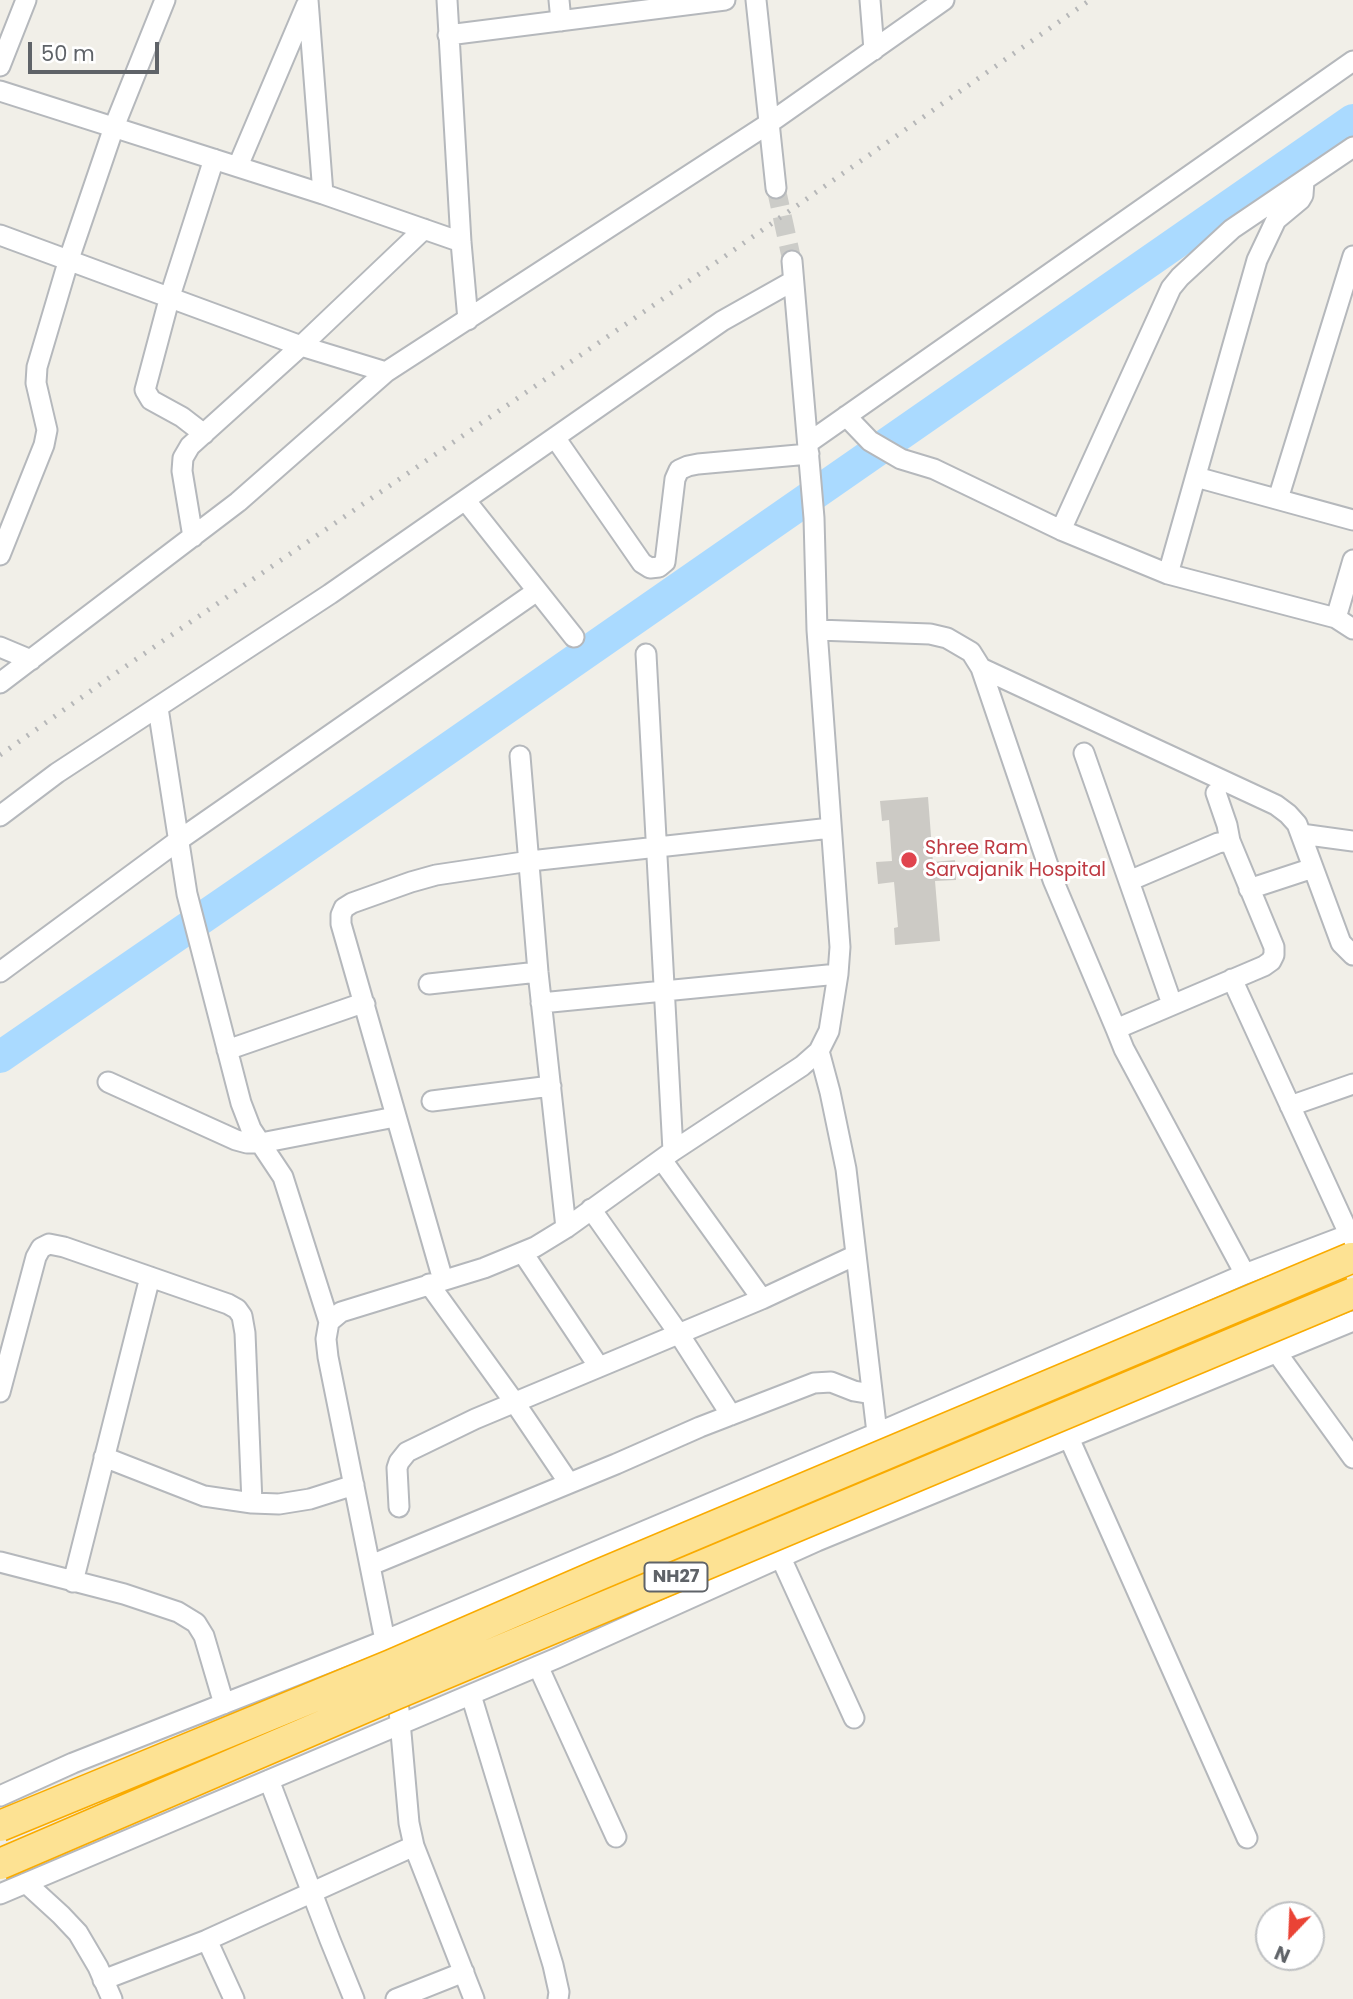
<!DOCTYPE html>
<html>
<head>
<meta charset="utf-8">
<style>
  body { margin:0 }
  #map { position:relative; width:1353px; height:1999px; overflow:hidden; background:#f1efe8; font-family:Poppins,sans-serif }
  canvas { display:block }
  .north { position:absolute; left:1255px; top:1901px; width:70px; height:70px; box-sizing:border-box; background:#fff; border:2px solid #bfc1c3; border-radius:50%; rotate:203deg; font-size:19px; font-weight:700; line-height:28px; text-align:center; color:#5f6368 }
  .north::after { content:''; display:block; margin:auto; width:24px; height:32px; background:#ea4335; clip-path:polygon(50% 0,100% 100%,50% 72%,0 100%) }
  .scale { position:absolute; left:28px; top:42px; width:131px; height:32px; box-sizing:border-box; border:4px solid #5f6368; border-top:0; padding-left:9px; font-size:21px; line-height:24px; white-space:nowrap; color:#5f6368; -webkit-text-stroke:5px #fff; paint-order:stroke }
</style>
</head>
<body>
<div id="map">
<canvas width="1353" height="1999"></canvas>
<div class="north">N</div>
<div class="scale">50 m</div>
</div>
<script>
const ctx = document.querySelector('canvas').getContext('2d');
ctx.lineJoin = 'round';
const poly = rows => new Path2D(rows.map(r => 'M' + r).join(''));
function strokePath(path, color, width, dash) { ctx.strokeStyle = color; ctx.lineWidth = width; ctx.lineCap = dash ? 'butt' : 'round'; ctx.setLineDash(dash || []); ctx.stroke(path); }
function fillPath(path, color) { ctx.fillStyle = color; ctx.fill(path, 'evenodd'); }
function label(font, color, halo, rows, align = 'center') {
  ctx.font = font + ' Poppins,sans-serif'; ctx.lineWidth = 6; ctx.setLineDash([]); ctx.textBaseline = 'middle'; ctx.strokeStyle = halo; ctx.fillStyle = color; for (const [text, x, y, turn = 0] of rows) {
    ctx.save(); ctx.translate(x, y); ctx.rotate((+turn || 0) * Math.PI / 180); ctx.textAlign = isNaN(turn) ? turn : align; if (halo) ctx.strokeText(text, 0, 0); ctx.fillText(text, 0, 0); ctx.restore();
  }
}
strokePath(poly([
  [0,1057,394,786,1353,120]
]), '#aadaff', 32);
fillPath(poly([
  [928,797,933,862,955,860,956,880,935,881,940,941,895,945,894,928,898,927,894,882,878,884,876,862,892,861,889,820,882,821,880,801]
]), '#cccac5');
strokePath(poly([
  [776,188,792,261]
]), '#ccccc8', 19, [19, 10]);
const minor = poly([
  [308,0,323,194],
  [447,0,461,242,468,320],
  [559,0,561,21],
  [756,0,776,188],
  [870,0,874,50],
  [448,35,725,0],
  [0,66,26,0],
  [0,91,323,194,461,242],
  [238,166,306,6],
  [0,235,301,346,386,372],
  [846,416,870,441,901,459,934,469,1061,530,1168,574,1336,618,1353,629],
  [204,434,182,417,151,400,145,390,170,296,214,159],
  [556,439,642,563,650,568,659,567,665,562,675,479,679,470,688,466,698,464,809,454],
  [808,443,1353,61],
  [1196,477,1353,520],
  [1278,499,1353,256],
  [466,501,574,637],
  [1061,530,1171,288,1180,277,1232,229,1353,147],
  [193,537,182,471,183,458,190,446,301,346,424,229],
  [0,555,44,445,47,430,36,383,37,367,69,259,114,127,165,0],
  [1168,574,1257,260,1276,220,1300,200,1303,195,1304,181],
  [1336,618,1353,560],
  [817,630,930,634,947,638,971,652,981,668,1053,880,1116,1029,1124,1049,1245,1274],
  [0,647,31,660],
  [646,654,673,1151],
  [981,668,1276,805,1288,814,1297,824,1341,943,1353,955],
  [0,683,238,502,386,372,768,124,944,0],
  [158,708,187,894,241,1103,251,1129,283,1177,329,1322],
  [1084,753,1172,1004],
  [520,756,538,972,566,1228],
  [1216,793,1227,825,1230,841],
  [0,816,57,773,330,594,722,321,793,281],
  [1301,834,1353,841],
  [1249,889,1313,868],
  [0,972,179,840,537,591],
  [1232,979,1349,1234],
  [429,984,538,972],
  [541,1003,838,974],
  [1116,1029,1264,966,1271,961,1274,955,1274,947,1230,841,1218,843,1129,881],
  [227,1050,357,1005,365,1004],
  [819,1051,830,1092,846,1169,877,1433],
  [108,1082,236,1140,247,1143,261,1143,395,1117],
  [432,1101,551,1086],
  [1290,1106,1353,1084],
  [662,1160,762,1299],
  [591,1209,679,1334,731,1415],
  [523,1253,599,1367],
  [443,1280,341,924,341,915,344,908,352,903,411,882,436,875,530,861,831,828],
  [429,1284,515,1403,569,1483],
  [1277,1353,1353,1458],
  [0,1392,36,1257,41,1248,49,1244,64,1247,228,1304,237,1309,242,1316,245,1333,252,1503],
  [1069,1438,1247,1838],
  [104,1457,204,1496,252,1503,279,1504,310,1499,354,1485],
  [399,1507,397,1468,399,1462,407,1452,475,1419,762,1299,856,1255],
  [781,1558,854,1718],
  [0,1562,124,1594,178,1612,196,1623,204,1636,224,1704],
  [371,1565,616,1464,700,1427,814,1383,831,1382,854,1391,872,1394],
  [73,1582,150,1277],
  [538,1666,616,1837],
  [471,1695,553,1965,559,1992,558,1999],
  [269,1780,330,1940,354,1999],
  [0,1796,73,1763,386,1640,877,1433,1245,1274,1353,1233],
  [26,1883,61,1915,78,1933,98,1967,112,1999],
  [0,1894,557,1658,817,1541,1353,1321],
  [207,1940,234,1999],
  [103,1980,207,1940,414,1846],
  [396,1999,464,1972],
  [474,1999,414,1846,409,1823,399,1710,328,1357,326,1339,329,1322,341,1312,484,1268,535,1247,566,1228,673,1151,802,1066,819,1051,829,1031,838,974,840,947,817,630,814,518,792,261]
]);
strokePath(minor, '#b5b8bc', 23);
strokePath(minor, '#fff', 19);
strokePath(poly([
  [0,755,116,673,721,259,1090,0]
]), '#b6b7b8', 5, [2, 9]);
const highwayBridge = poly([
  [0,1826,391,1665,596,1576,1351,1258],
  [0,1864,396,1694,1353,1293]
]);
strokePath(highwayBridge, '#f9ab00', 33, []);
strokePath(highwayBridge, '#fde293', 30);
for (const [x, y, r, color] of [
  [909,860,9,"#e0444e"]
]) { const dot = new Path2D(); dot.arc(x, y, r, 0, 2 * Math.PI); ctx.fillStyle = color; ctx.fill(dot); strokePath(dot, '#fff', 2.5); }
for (const [x, y, w] of [
  [676,1577,63]
]) { const box = new Path2D(); box.roundRect(x - w / 2, y - 14.5, w, 29, 5); ctx.fillStyle = '#fff'; ctx.fill(box); strokePath(box, '#5f6368', 2); }
label('bold 18px', '#5f6368', null, [
  ["NH27",676,1577]
]);
label('19px', '#be3a42', '#fff', [
  ["Shree Ram",925,849],
  ["Sarvajanik Hospital",925,871]
], 'left');
</script>
</body>
</html>
